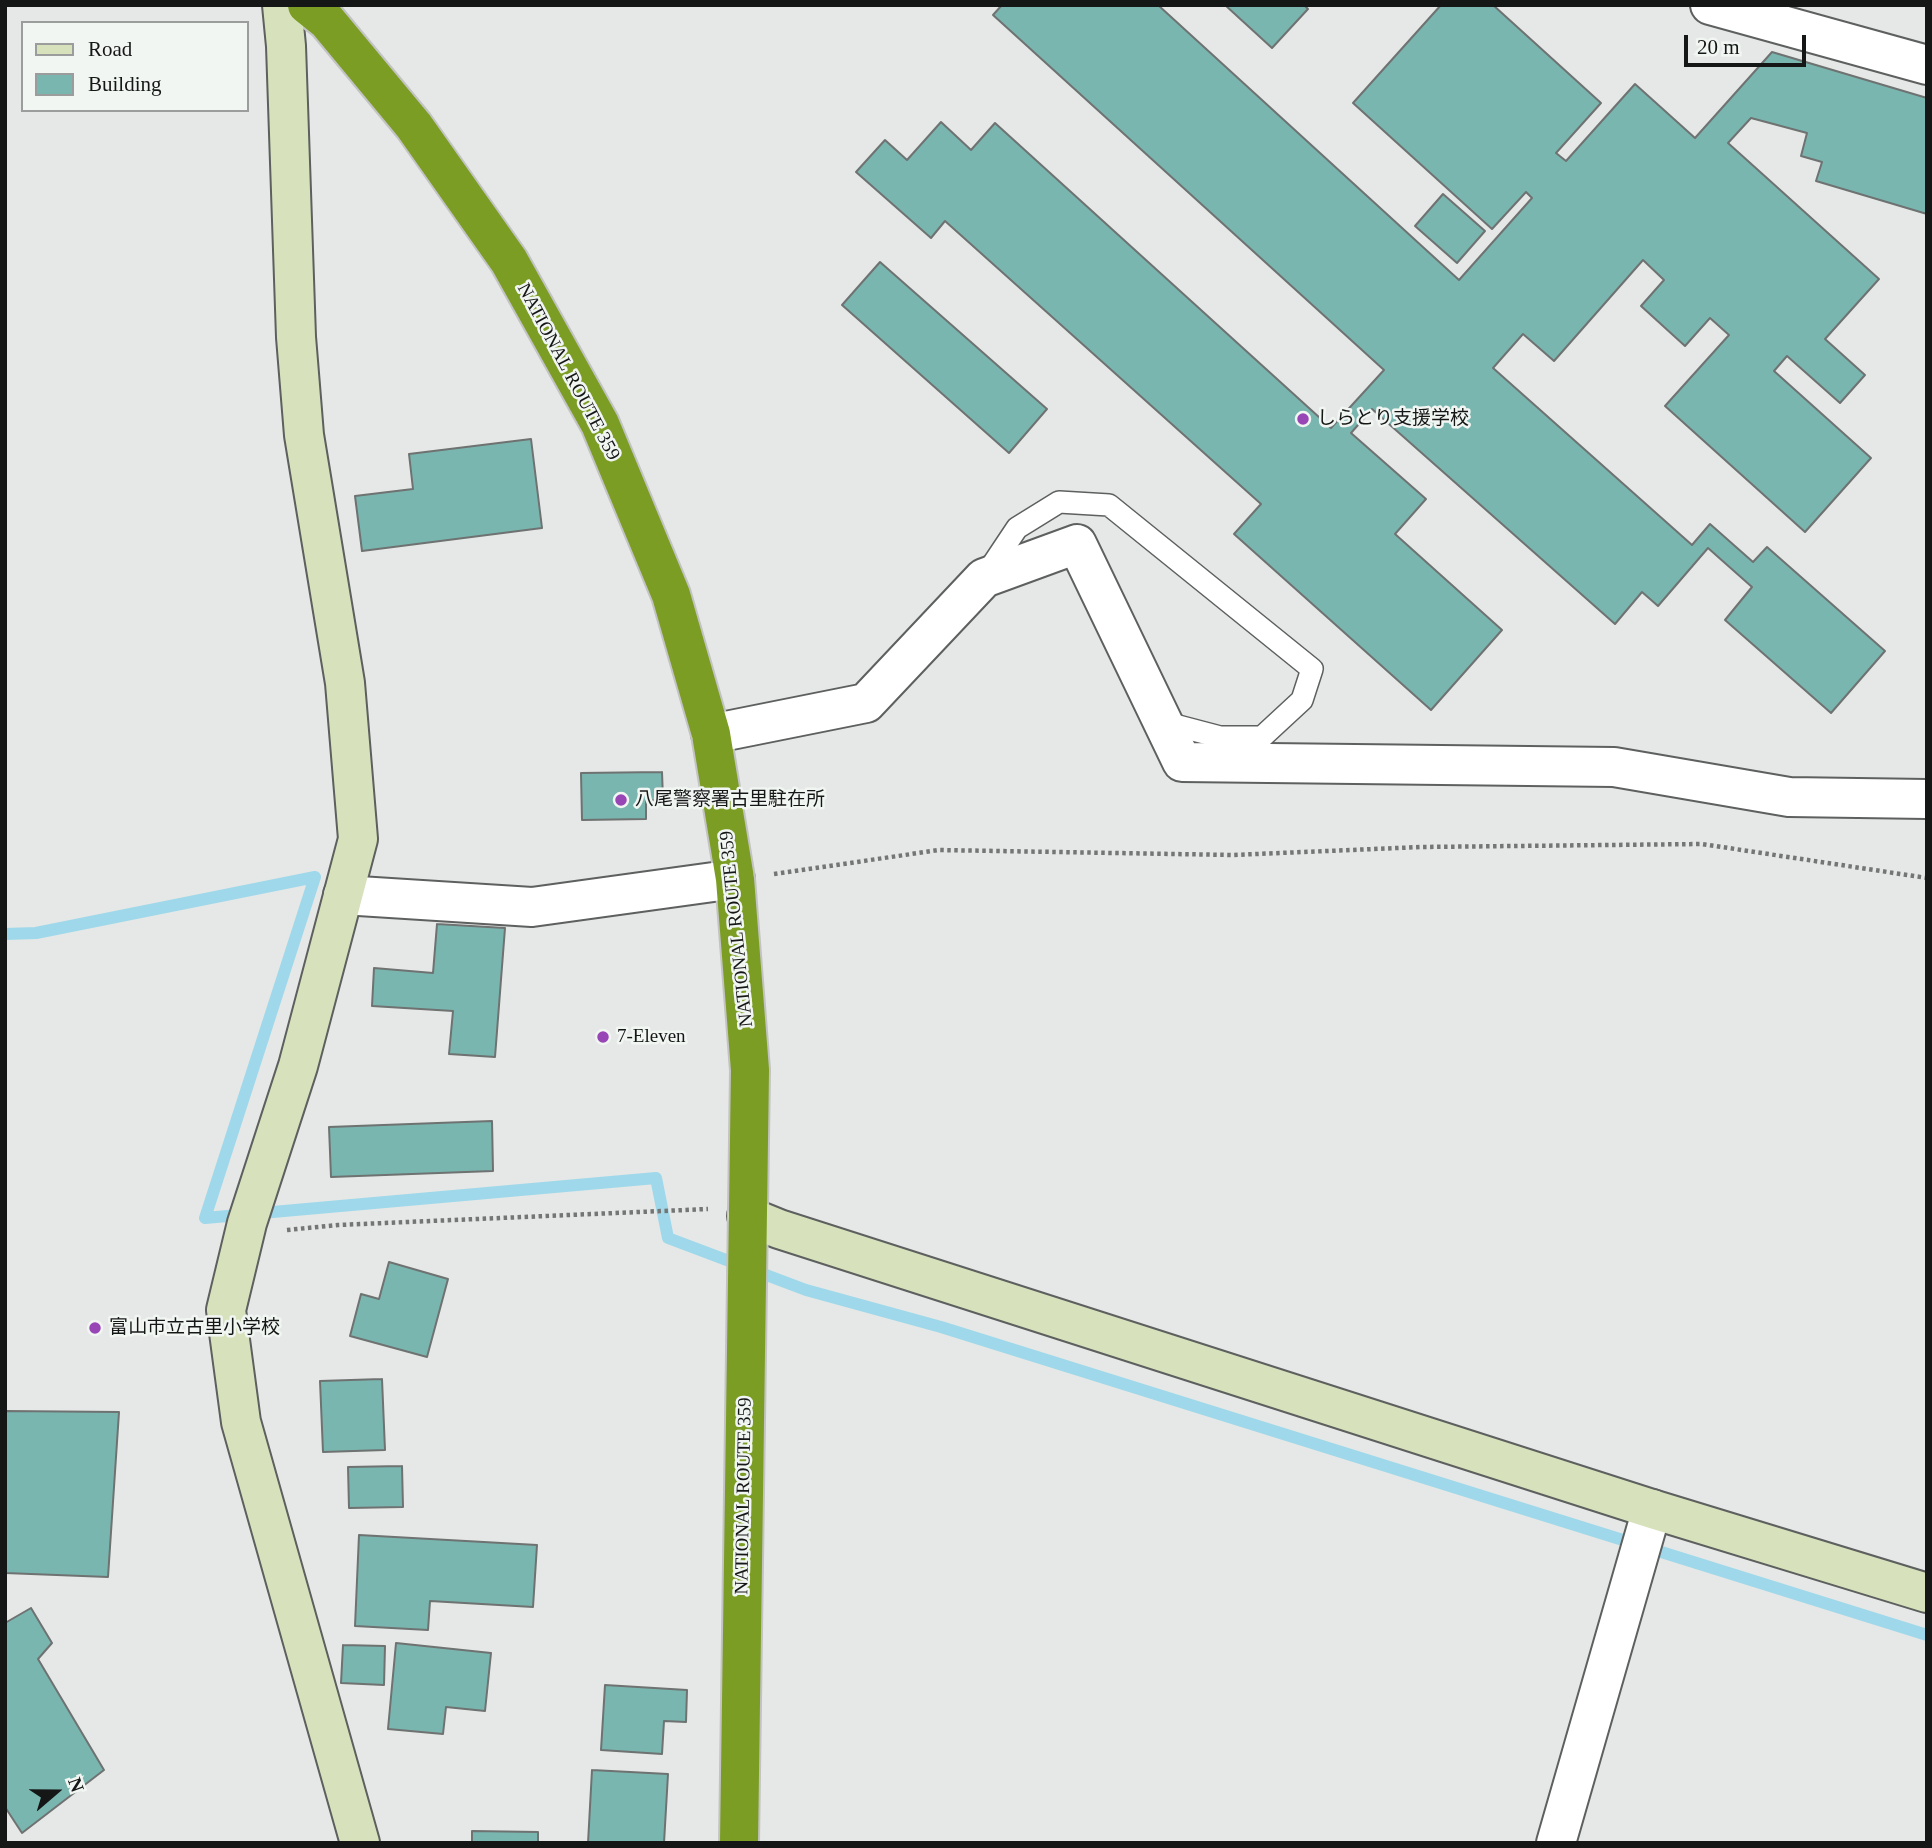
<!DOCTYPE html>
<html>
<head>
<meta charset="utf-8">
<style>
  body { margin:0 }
  #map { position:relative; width:1932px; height:1848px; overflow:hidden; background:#e5e8e6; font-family:"Times New Roman",serif }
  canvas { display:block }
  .frame { position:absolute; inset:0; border:7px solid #151716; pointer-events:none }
  .legend { position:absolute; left:21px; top:21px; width:228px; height:91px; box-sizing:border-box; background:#f2f6f3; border:2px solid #9a9d9b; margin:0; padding:9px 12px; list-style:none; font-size:21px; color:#151716 }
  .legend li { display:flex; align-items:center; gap:14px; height:35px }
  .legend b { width:35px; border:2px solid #9a9d9b }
  .north { position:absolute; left:21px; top:1757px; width:70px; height:70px; -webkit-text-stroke:5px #f2f6f3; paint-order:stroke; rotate:70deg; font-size:19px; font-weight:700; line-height:28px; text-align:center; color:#151716 }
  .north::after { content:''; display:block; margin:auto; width:24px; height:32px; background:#151716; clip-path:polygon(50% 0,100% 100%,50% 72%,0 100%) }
  .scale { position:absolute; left:1684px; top:35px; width:122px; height:32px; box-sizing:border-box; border:4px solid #151716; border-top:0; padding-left:9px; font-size:21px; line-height:24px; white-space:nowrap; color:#151716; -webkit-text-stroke:5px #f2f6f3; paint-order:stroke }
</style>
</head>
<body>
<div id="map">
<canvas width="1932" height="1848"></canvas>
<div class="frame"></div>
<ul class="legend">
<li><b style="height:9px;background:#d7e2bd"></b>Road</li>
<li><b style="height:19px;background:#7ab6b0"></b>Building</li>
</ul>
<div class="north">N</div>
<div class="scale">20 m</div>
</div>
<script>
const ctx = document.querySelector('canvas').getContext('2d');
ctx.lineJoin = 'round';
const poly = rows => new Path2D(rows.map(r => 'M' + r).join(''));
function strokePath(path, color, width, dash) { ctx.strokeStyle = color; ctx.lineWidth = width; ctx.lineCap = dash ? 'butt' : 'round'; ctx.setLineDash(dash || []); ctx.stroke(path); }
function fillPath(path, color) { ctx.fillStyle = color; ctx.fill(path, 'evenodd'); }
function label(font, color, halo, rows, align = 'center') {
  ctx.font = font + ' "Times New Roman","Noto Sans JP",serif'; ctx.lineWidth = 5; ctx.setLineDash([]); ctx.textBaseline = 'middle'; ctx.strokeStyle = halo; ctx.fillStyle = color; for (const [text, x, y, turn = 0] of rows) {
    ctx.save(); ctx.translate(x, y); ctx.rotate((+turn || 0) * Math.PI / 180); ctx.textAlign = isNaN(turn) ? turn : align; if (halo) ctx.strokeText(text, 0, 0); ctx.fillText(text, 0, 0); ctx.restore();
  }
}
strokePath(poly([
  [5,934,36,933,315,877,205,1218,656,1178,668,1238,806,1290,941,1327,1927,1635]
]), '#9fd8ea', 12);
const building = poly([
  [1002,5,1158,5,1459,280,1532,198,1526,192,1492,229,1353,103,1441,5,1493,5,1601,103,1556,153,1566,161,1635,84,1695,138,1772,52,1927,98,1927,214,1816,181,1822,162,1801,156,1807,133,1751,118,1728,143,1879,279,1825,339,1865,375,1840,403,1787,356,1774,371,1871,458,1805,532,1665,406,1729,335,1710,318,1685,346,1641,306,1664,280,1643,260,1554,361,1523,334,1493,368,1692,545,1710,524,1753,562,1767,547,1885,651,1831,713,1725,620,1752,587,1708,548,1658,606,1642,592,1615,624,1372,409,1351,433,1426,499,1395,534,1502,630,1431,710,1234,534,1261,504,945,221,931,238,856,172,885,140,907,160,941,122,971,150,995,123,1331,428,1384,370,993,15,1002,5],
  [1225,5,1304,5,1308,9,1272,48,1225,5],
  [1443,194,1485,231,1457,263,1415,226,1443,194],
  [880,262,1047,409,1009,453,842,305,880,262],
  [531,439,542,528,362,551,355,496,413,489,409,454,531,439],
  [662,772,663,799,646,801,646,819,582,820,581,773,662,772],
  [437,924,505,928,495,1057,449,1054,453,1011,372,1006,374,968,433,973,437,924],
  [492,1121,493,1171,331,1177,329,1127,492,1121],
  [389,1262,448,1279,427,1357,350,1336,361,1294,379,1299,389,1262],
  [382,1379,385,1450,323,1452,320,1381,382,1379],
  [5,1411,119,1412,108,1577,5,1573,5,1411],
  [402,1466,403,1507,349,1508,348,1467,402,1466],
  [359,1535,537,1545,533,1607,430,1601,428,1630,355,1626,359,1535],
  [31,1608,52,1643,38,1659,104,1770,22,1833,5,1807,5,1623,31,1608],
  [396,1643,491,1653,485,1711,446,1707,443,1734,388,1729,396,1643],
  [343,1645,385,1646,384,1685,341,1683,343,1645],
  [605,1685,687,1690,686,1722,664,1721,662,1754,601,1750,605,1685],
  [592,1770,668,1774,664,1843,588,1843,592,1770],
  [472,1831,538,1832,538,1843,472,1843,472,1831]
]);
fillPath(building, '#7ab6b0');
strokePath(building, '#6e7271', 2);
const lane = poly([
  [987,573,1017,528,1059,502,1109,505,1312,669,1302,700,1262,737,1220,737,1163,722]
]);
const street = poly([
  [1710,5,1927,65],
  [711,734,866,703,984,578,1077,544,1182,762,1614,767,1789,797,1927,799],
  [343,895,532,907,735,879],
  [1556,1843,1652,1509]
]);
const secondary = poly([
  [282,5,286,46,296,337,304,435,345,683,358,839,298,1066,247,1223,226,1310,241,1422,360,1843],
  [747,1216,779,1229,1652,1509,1927,1593]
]);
const highway = poly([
  [307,5,327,21,414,126,509,261,600,424,671,595,711,734,735,879,750,1070,739,1843]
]);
strokePath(lane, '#5d605e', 24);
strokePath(street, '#5d605e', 42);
strokePath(secondary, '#5d605e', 42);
strokePath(highway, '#c2c3c2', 42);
strokePath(poly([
  [774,874,939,850,1233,855,1421,847,1702,844,1927,878],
  [287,1230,338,1225,708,1209]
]), '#747675', 4.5, [3.5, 3.5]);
strokePath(lane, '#fff', 21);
strokePath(street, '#fff', 38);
strokePath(secondary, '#d7e2bd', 38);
strokePath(highway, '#7b9d23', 38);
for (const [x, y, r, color] of [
  [1303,419,7,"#9846b5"],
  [621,800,7,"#9846b5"],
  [603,1037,7,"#9846b5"],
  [95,1328,7,"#9846b5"]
]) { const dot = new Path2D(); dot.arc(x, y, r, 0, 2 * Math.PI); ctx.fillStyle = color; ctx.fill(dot); strokePath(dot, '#f2f6f3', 2.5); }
label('19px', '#151716', '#f2f6f3', [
  ["NATIONAL ROUTE 359",568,372,62],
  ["NATIONAL ROUTE 359",737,929,-96],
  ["NATIONAL ROUTE 359",744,1496,-89]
]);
label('19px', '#151716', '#f2f6f3', [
  ["しらとり支援学校",1317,419],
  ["八尾警察署古里駐在所",635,800],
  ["7-Eleven",617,1037],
  ["富山市立古里小学校",109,1328]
], 'left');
</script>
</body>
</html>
